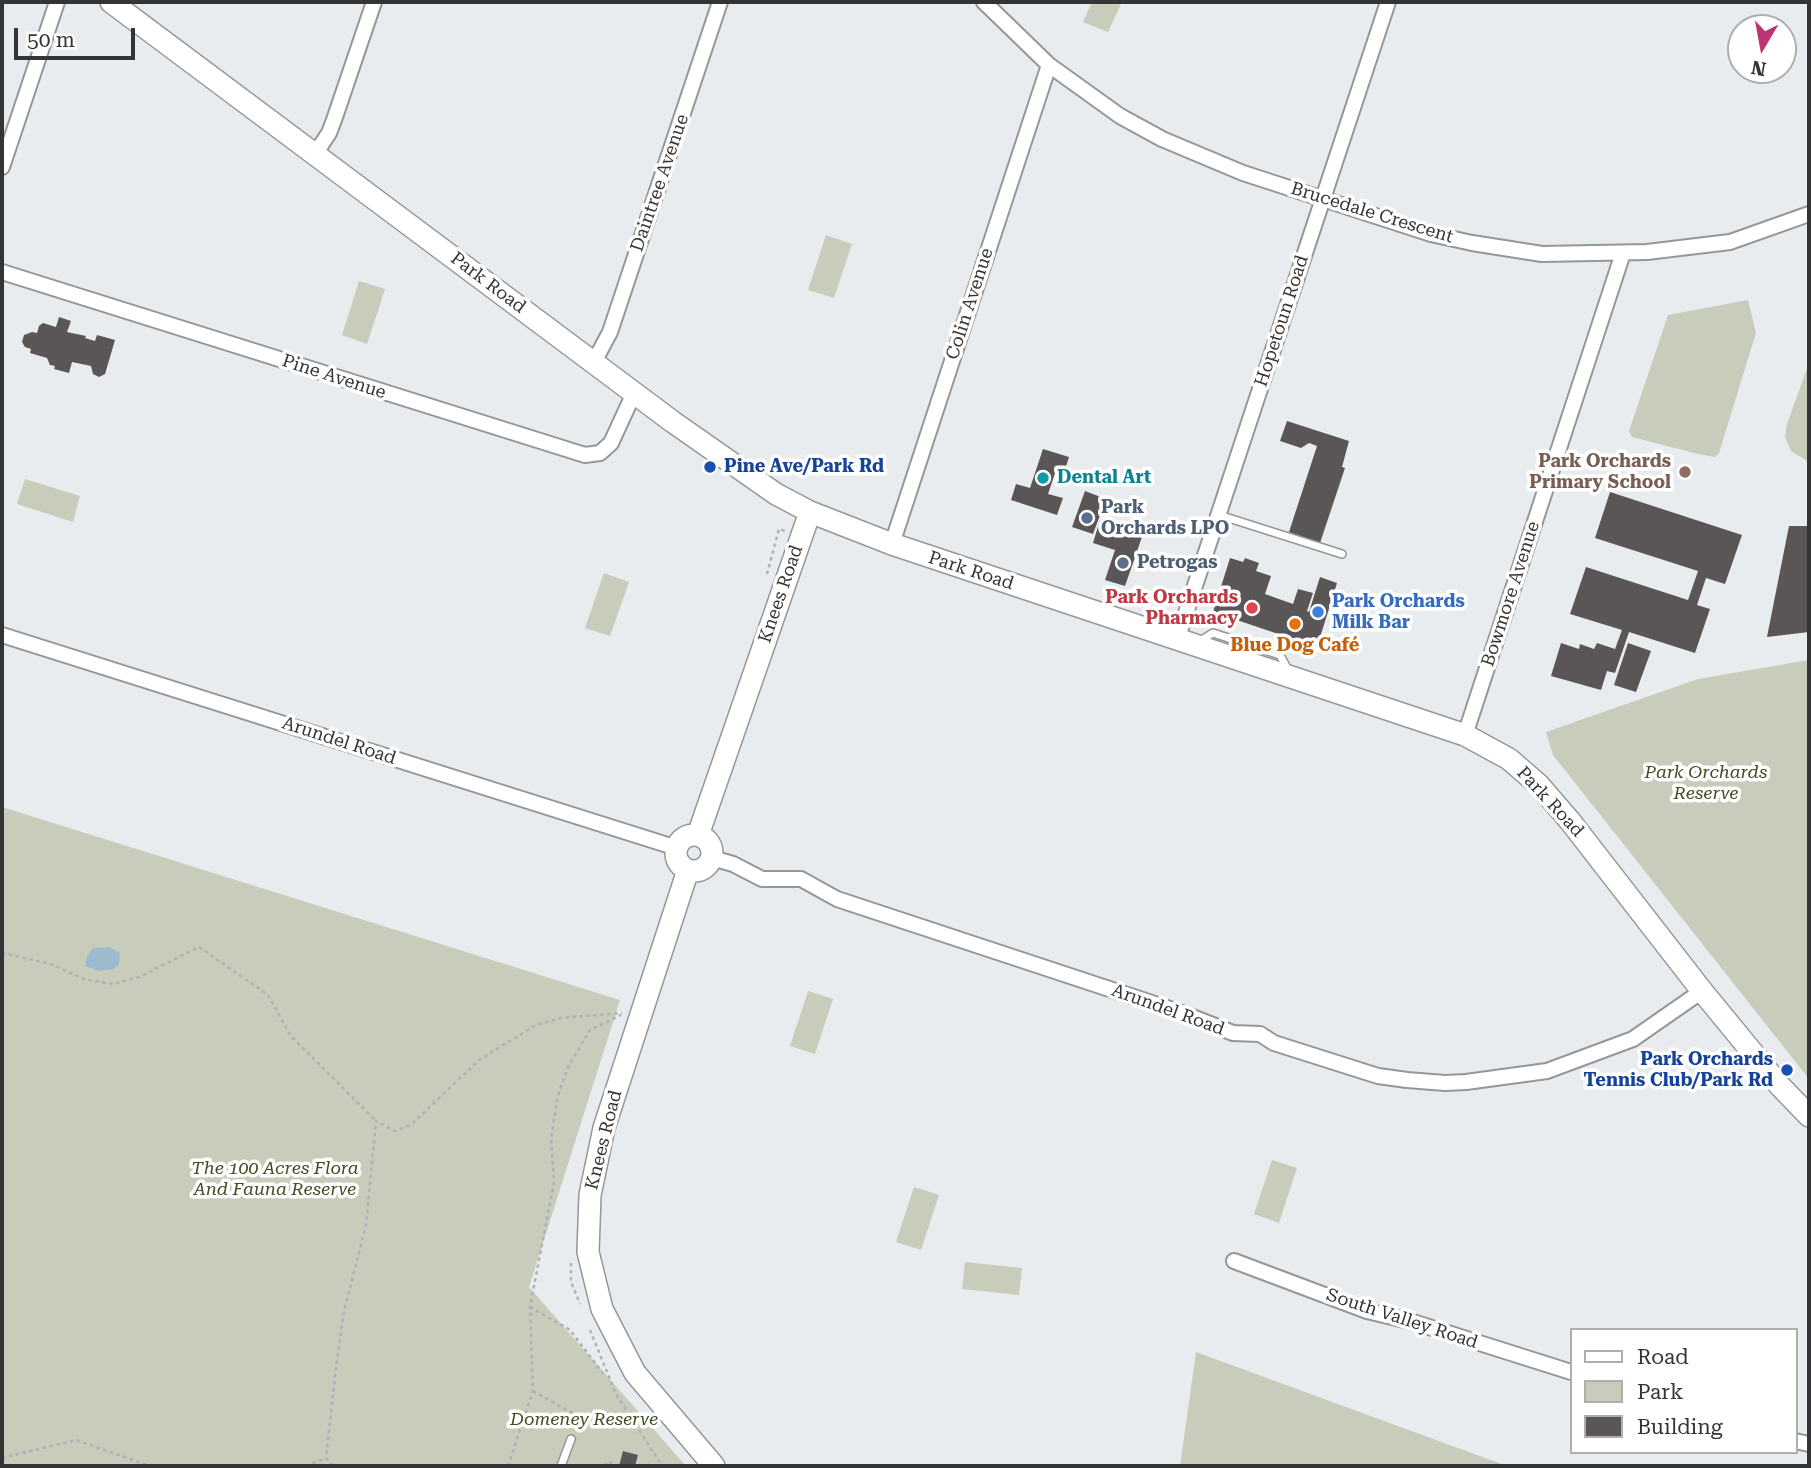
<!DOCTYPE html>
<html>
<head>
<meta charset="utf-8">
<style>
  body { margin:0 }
  #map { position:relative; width:1811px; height:1468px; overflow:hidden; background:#e9ecef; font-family:"Roboto Serif",serif }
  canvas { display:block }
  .frame { position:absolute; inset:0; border:4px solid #333435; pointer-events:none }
  .legend { position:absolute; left:1570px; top:1328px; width:228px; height:126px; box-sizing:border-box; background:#fff; border:2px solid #adaeae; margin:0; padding:9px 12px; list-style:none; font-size:21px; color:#333435 }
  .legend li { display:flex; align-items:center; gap:14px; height:35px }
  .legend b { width:35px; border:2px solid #adaeae }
  .north { position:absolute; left:1727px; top:14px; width:70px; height:70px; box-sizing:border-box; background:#fff; border:2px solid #adaeae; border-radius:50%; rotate:190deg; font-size:19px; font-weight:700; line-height:28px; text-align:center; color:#333435 }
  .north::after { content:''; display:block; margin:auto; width:24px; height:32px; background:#bc3471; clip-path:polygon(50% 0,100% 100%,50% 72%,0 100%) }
  .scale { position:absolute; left:14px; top:28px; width:121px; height:32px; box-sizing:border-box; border:4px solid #333435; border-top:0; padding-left:9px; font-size:21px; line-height:24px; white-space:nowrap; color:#333435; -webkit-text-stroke:5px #fff; paint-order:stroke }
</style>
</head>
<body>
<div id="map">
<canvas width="1811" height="1468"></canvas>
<div class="frame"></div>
<ul class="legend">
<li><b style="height:9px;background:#fff"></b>Road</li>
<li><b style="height:19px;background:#c7cdba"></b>Park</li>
<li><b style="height:19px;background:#5a5657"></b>Building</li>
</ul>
<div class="north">N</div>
<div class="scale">50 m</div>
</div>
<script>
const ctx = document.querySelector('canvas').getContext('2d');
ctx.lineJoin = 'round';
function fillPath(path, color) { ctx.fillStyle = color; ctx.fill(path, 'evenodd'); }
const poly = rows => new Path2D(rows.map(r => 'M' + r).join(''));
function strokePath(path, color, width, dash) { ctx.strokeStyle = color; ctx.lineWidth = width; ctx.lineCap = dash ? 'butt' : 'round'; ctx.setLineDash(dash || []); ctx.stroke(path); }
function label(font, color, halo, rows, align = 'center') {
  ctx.font = font + ' "Roboto Serif",serif'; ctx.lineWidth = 7; ctx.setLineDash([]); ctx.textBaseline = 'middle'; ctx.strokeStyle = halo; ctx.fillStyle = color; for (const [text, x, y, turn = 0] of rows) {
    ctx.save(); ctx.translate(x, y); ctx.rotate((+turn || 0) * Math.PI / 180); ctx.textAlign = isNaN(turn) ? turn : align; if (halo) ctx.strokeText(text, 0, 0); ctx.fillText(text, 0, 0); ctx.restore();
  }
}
fillPath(poly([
  [1092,2,1122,2,1108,32,1083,22],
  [826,235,852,244,834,298,808,290],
  [359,281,385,289,367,344,342,335],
  [1748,300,1756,333,1719,453,1715,457,1698,454,1632,437,1629,431,1668,315],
  [1809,363,1809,462,1791,451,1785,437,1787,424],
  [25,479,80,496,73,522,17,504],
  [604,573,629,582,610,636,585,628],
  [1809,660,1809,1079,1553,755,1546,732,1698,679],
  [2,807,620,1000,529,1287,686,1466,2,1466],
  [808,991,833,999,815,1054,790,1046],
  [1272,1160,1297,1168,1279,1223,1254,1214],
  [914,1187,939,1195,921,1250,896,1242],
  [965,1262,1022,1268,1019,1295,962,1289],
  [1196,1352,1507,1466,1180,1466]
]), '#c7cdba');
fillPath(poly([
  [109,947,120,953,119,964,114,969,99,971,85,966,87,957,93,948]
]), '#9dbbce');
fillPath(poly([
  [59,317,71,321,67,332,86,336,85,338,95,341,97,335,115,340,105,374,99,377,93,374,91,366,72,362,69,373,54,369,55,366,50,365,47,358,30,353,31,349,25,347,22,342,24,335,32,332,37,333,39,326,43,323,56,327],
  [1287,421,1349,441,1342,467,1345,468,1320,543,1289,532,1317,446,1309,443,1301,448,1280,441],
  [1043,449,1069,457,1064,473,1056,470,1048,494,1063,498,1057,515,1011,500,1016,484,1030,488],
  [1085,491,1106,499,1093,534,1072,527],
  [1610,492,1742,535,1725,584,1706,578,1697,605,1710,609,1695,653,1629,632,1615,673,1607,671,1601,690,1551,676,1561,643,1579,649,1580,644,1594,649,1597,643,1615,649,1622,630,1570,614,1586,567,1688,600,1698,571,1595,538],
  [1100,520,1143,534,1125,586,1105,580,1115,550,1093,543],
  [1789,526,1809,526,1809,632,1767,637],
  [1230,558,1243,562,1245,558,1259,563,1256,571,1271,576,1265,594,1293,604,1298,589,1313,593,1307,611,1309,612,1320,577,1337,583,1317,647,1213,612],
  [1628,643,1651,651,1636,692,1614,685],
  [623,1451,638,1455,635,1466,619,1466]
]), '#5a5657');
const lane = poly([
  [1219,515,1342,554],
  [1200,641,1213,633,1280,655,1288,670],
  [561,1466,571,1439]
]);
const street = poly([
  [984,2,1049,65,1120,116,1162,139,1243,173,1431,234,1472,243,1542,254,1647,252,1730,242,1809,214],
  [315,154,329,133,334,120,374,2],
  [2,167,57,2],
  [2,272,585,455,600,453,611,443,634,393],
  [594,362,610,332,720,2],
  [892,544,1049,65],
  [2,635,677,848],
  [1177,640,1388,2],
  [1465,735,1623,253],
  [712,858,733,864,762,879,801,879,837,899,1182,1013,1233,1033,1260,1034,1274,1043,1378,1076,1407,1080,1445,1083,1466,1082,1547,1071,1633,1039,1702,991],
  [1234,1261,1367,1311,1413,1322,1571,1372],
  [1795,1441,1809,1444]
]);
const secondary = poly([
  [111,2,673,422,776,494,810,512,892,544,1465,735,1509,759,1539,785,1570,821,1702,991,1780,1086,1809,1116],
  '676 853a18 18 0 1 1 36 0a18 18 0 1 1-36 0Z',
  [698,835,810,512],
  [688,870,604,1128,590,1195,588,1252,602,1309,635,1373,714,1466]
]);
strokePath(lane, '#949799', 10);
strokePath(street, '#949799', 18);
strokePath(secondary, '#949799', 24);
strokePath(poly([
  [767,574,779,529,785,531],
  [2,953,51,964,84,979,113,984,139,977,199,947,268,995,290,1035,376,1121],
  [571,1263,571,1282,580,1304],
  [530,1307,570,1330,605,1376],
  [590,1330,616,1394,662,1466],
  [533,1391,579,1417,575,1427],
  [2,1458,76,1440,150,1466],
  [306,1466,326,1458],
  [332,1466,326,1458,336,1367,344,1311,366,1225,376,1121,395,1131,412,1124,479,1060,536,1025,561,1018,622,1013],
  [508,1466,533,1391,530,1307,554,1182,551,1138,558,1095,568,1067,590,1030,621,1015],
  [605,1466,608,1461,616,1466]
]), '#afb2b4', 2.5, [3.5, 3.5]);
strokePath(lane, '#fff', 7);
strokePath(street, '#fff', 14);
strokePath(secondary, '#fff', 21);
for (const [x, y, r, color] of [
  [710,467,7,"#1a4fb4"],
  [1685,472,7,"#8d6e63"],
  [1043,478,7,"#0f9aa8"],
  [1087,518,7,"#5c6f8a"],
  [1123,563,7,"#5c6f8a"],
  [1252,608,7,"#e0444e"],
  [1318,612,7,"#3f7fe0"],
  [1295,624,7,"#e8710a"],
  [1787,1070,7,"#1a4fb4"]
]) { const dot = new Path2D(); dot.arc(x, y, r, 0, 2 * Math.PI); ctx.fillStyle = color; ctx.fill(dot); strokePath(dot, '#fff', 2.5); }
label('18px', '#333435', '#fff', [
  ["Daintree Avenue",660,183,-71],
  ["Brucedale Crescent",1372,213,17],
  ["Park Road",488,283,37],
  ["Colin Avenue",970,304,-72],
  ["Hopetoun Road",1282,321,-72],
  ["Pine Avenue",334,377,18],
  ["Park Road",971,571,18],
  ["Knees Road",781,594,-71],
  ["Bowmore Avenue",1511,594,-72],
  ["Arundel Road",339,741,18],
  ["Park Road",1550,802,47],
  ["Arundel Road",1168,1010,20],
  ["Knees Road",604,1140,-76],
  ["South Valley Road",1402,1319,18]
]);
label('bold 18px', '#785e54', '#fff', [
  ["Park Orchards",1671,462],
  ["Primary School",1671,483]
], 'right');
label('bold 18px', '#164399', '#fff', [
  ["Pine Ave/Park Rd",724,467],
  ["Park Orchards",1773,1060,"right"],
  ["Tennis Club/Park Rd",1773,1081,"right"]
], 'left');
label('bold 18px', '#0d838f', '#fff', [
  ["Dental Art",1057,478]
], 'left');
label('bold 18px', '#4e5e75', '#fff', [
  ["Park",1101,508],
  ["Orchards LPO",1101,529],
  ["Petrogas",1137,563]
], 'left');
label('bold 18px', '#be3a42', '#fff', [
  ["Park Orchards",1238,598],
  ["Pharmacy",1238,619]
], 'right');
label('bold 18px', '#366cbe', '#fff', [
  ["Park Orchards",1332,602],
  ["Milk Bar",1332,623]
], 'left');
label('bold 18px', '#c56008', '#fff', [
  ["Blue Dog Café",1295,646]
]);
label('italic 18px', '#414d1e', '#fff', [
  ["Park Orchards",1706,773],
  ["Reserve",1706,794],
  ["The 100 Acres Flora",275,1169],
  ["And Fauna Reserve",275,1190],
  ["Domeney Reserve",584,1420]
]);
</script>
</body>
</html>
